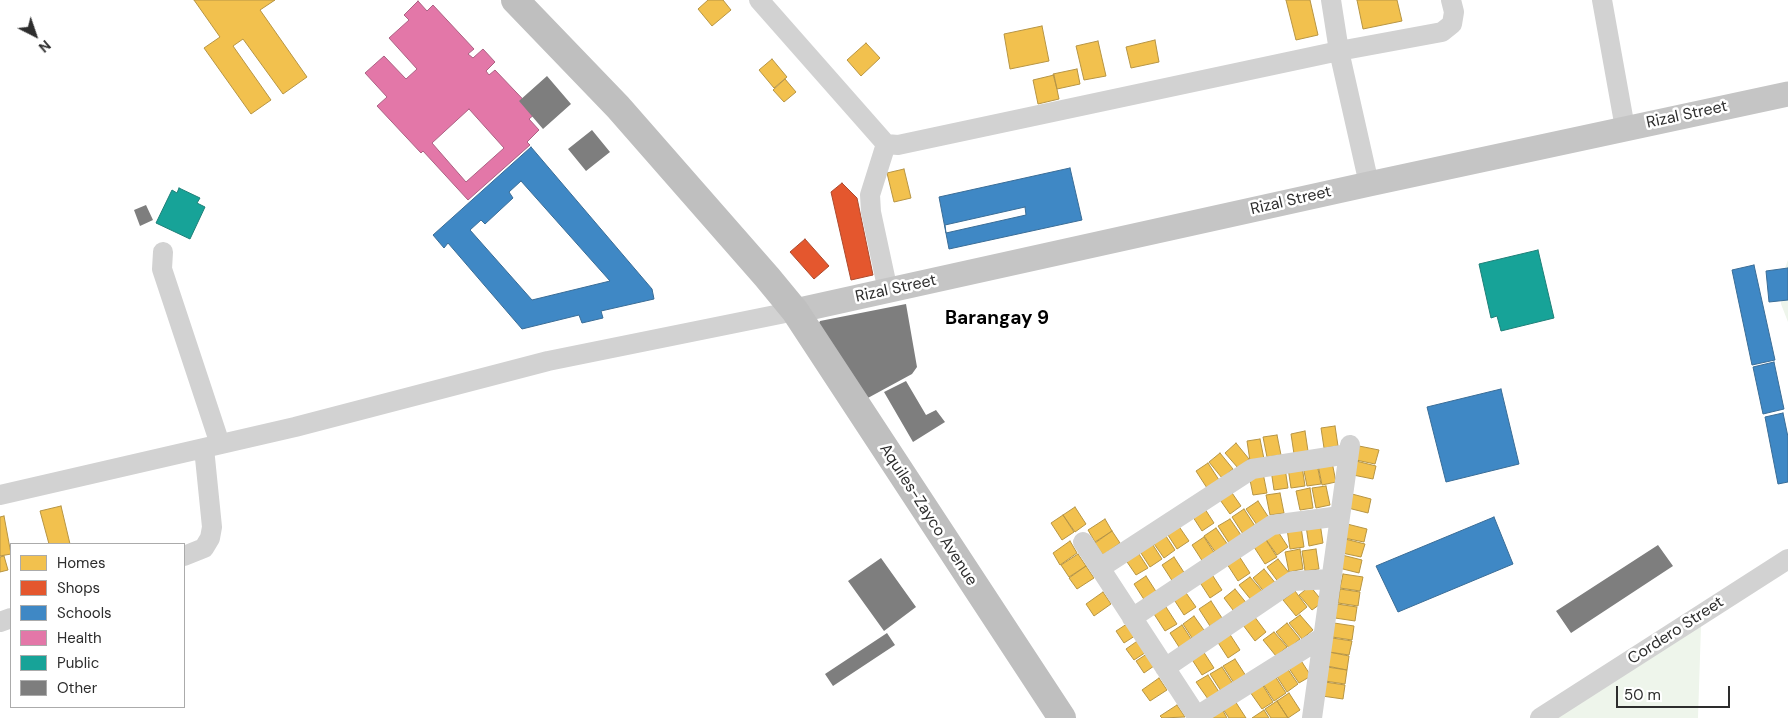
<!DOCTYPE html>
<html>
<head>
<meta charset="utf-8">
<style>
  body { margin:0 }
  #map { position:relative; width:1788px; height:718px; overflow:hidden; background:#fff; font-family:"DM Sans",sans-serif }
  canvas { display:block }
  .legend { position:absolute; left:10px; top:543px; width:175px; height:165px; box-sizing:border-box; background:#fff; border:1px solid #ababab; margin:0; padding:6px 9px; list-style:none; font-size:15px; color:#2d2d2d }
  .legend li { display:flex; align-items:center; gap:10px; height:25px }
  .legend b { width:25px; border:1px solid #ababab }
  .north { position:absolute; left:10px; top:10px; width:50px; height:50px; -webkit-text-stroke:4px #fff; paint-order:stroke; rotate:139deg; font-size:14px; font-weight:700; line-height:20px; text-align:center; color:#2d2d2d }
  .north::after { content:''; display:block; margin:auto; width:18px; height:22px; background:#2d2d2d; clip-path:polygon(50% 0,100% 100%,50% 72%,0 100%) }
  .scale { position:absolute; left:1616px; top:686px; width:114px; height:22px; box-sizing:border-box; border:2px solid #2d2d2d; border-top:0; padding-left:6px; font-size:15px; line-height:18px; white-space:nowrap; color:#2d2d2d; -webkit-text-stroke:4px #fff; paint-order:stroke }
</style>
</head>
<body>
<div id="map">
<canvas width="1788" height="718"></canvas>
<ul class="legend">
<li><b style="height:14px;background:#f2c14e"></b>Homes</li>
<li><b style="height:14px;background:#e4572e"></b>Shops</li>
<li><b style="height:14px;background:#3f88c5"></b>Schools</li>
<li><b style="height:14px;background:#e377a8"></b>Health</li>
<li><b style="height:14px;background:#17a398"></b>Public</li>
<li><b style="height:14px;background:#7e7e7e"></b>Other</li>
</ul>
<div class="north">N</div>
<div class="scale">50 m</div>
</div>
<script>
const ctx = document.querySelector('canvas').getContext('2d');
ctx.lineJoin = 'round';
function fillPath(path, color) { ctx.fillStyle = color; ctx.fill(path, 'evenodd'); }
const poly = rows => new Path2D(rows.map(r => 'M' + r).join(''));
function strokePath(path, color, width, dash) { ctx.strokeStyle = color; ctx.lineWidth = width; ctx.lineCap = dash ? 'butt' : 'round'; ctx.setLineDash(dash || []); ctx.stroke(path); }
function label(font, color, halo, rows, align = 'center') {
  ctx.font = font + ' "DM Sans",sans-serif'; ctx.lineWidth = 5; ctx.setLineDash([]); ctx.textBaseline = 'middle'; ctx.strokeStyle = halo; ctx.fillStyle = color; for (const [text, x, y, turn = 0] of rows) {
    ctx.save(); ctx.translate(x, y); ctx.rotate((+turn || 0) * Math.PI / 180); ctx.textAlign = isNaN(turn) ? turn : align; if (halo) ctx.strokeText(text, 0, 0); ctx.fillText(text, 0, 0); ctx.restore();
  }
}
fillPath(poly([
  [1788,260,1788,322,1781,304,1784,271],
  [1701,626,1698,718,1556,718]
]), '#eef5eb');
const homes = poly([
  [194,0,275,0,260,10,307,77,283,94,243,39,233,46,271,100,251,114,204,48,220,37,194,0],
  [708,0,723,0,731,10,712,26,698,9,708,0],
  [1286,0,1310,0,1318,35,1296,40,1286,0],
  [1357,0,1397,0,1402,21,1363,29,1357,0],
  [1042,26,1049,61,1010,69,1004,34,1042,26],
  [1155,40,1159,62,1131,68,1126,47,1155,40],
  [1098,41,1106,76,1084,80,1076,46,1098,41],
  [866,43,880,58,861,76,847,60,866,43],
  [772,59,787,77,774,88,759,70,772,59],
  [1077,69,1080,84,1057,89,1053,74,1077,69],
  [1054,75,1059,99,1038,104,1033,80,1054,75],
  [785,79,796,92,784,102,773,90,785,79],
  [904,169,911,198,894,202,887,173,904,169],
  [1335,426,1338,446,1324,448,1321,428,1335,426],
  [1305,431,1308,451,1294,454,1291,434,1305,431],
  [1277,435,1281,455,1267,457,1263,437,1277,435],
  [1260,439,1264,459,1250,461,1247,441,1260,439],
  [1236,443,1249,459,1238,468,1225,453,1236,443],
  [1359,446,1379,450,1375,464,1356,460,1359,446],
  [1220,453,1233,469,1222,478,1209,462,1220,453],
  [1356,461,1376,466,1373,479,1353,475,1356,461],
  [1332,462,1336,482,1322,485,1318,465,1332,462],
  [1208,463,1219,480,1207,488,1196,471,1208,463],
  [1317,464,1321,484,1307,486,1303,466,1317,464],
  [1302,466,1305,486,1291,488,1288,468,1302,466],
  [1285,468,1288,488,1274,490,1271,470,1285,468],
  [1263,473,1267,493,1253,495,1249,475,1263,473],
  [1326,486,1330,505,1316,508,1312,488,1326,486],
  [1310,488,1313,508,1300,510,1296,491,1310,488],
  [1230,490,1241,506,1230,514,1218,497,1230,490],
  [1280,493,1284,513,1270,515,1266,495,1280,493],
  [1352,494,1371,499,1368,513,1348,508,1352,494],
  [1258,501,1269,518,1257,525,1246,509,1258,501],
  [61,506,70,544,49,544,40,511,61,506],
  [1203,506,1214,523,1202,531,1191,514,1203,506],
  [1075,507,1086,524,1075,532,1063,515,1075,507],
  [1244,509,1255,526,1243,534,1232,517,1244,509],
  [1063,515,1074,532,1062,540,1051,523,1063,515],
  [4,516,11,554,0,556,0,517,4,516],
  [1105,519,1112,531,1095,542,1088,530,1105,519],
  [1230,519,1241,535,1229,543,1218,526,1230,519],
  [1320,523,1323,543,1309,546,1306,526,1320,523],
  [1347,524,1367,529,1364,542,1344,538,1347,524],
  [1178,525,1189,541,1177,549,1166,532,1178,525],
  [1301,527,1304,547,1290,549,1287,529,1301,527],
  [1216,528,1228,545,1216,553,1204,536,1216,528],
  [1277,530,1288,547,1277,555,1265,538,1277,530],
  [1112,531,1120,543,1103,555,1095,543,1112,531],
  [1164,533,1175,550,1164,558,1152,541,1164,533],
  [1204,537,1215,554,1203,562,1192,545,1204,537],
  [1345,539,1365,544,1361,557,1342,553,1345,539],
  [1266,540,1277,557,1265,564,1254,547,1266,540],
  [1070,541,1077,553,1060,565,1053,553,1070,541],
  [1151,542,1162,559,1150,567,1139,550,1151,542],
  [1300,549,1303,569,1289,572,1285,552,1300,549],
  [1316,549,1319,569,1305,571,1302,551,1316,549],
  [1137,551,1148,568,1136,575,1125,559,1137,551],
  [1078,554,1086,566,1069,577,1061,565,1078,554],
  [1342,555,1362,560,1359,573,1339,568,1342,555],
  [4,556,8,570,0,572,0,557,4,556],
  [1239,556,1250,573,1238,581,1227,564,1239,556],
  [1174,557,1185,574,1173,582,1162,565,1174,557],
  [1278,559,1290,574,1279,583,1267,567,1278,559],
  [1086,566,1094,578,1077,589,1069,578,1086,566],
  [1264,569,1277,585,1266,594,1253,578,1264,569],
  [1211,573,1222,590,1210,598,1199,581,1211,573],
  [1343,574,1363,577,1360,591,1340,588,1343,574],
  [1146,576,1157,593,1145,601,1134,584,1146,576],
  [1250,577,1263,592,1252,601,1239,585,1250,577],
  [1310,586,1323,602,1312,610,1299,595,1310,586],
  [1235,589,1248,605,1236,614,1224,598,1235,589],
  [1340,589,1360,592,1358,606,1338,603,1340,589],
  [1184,590,1196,607,1184,615,1173,598,1184,590],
  [1295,591,1307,607,1296,616,1283,600,1295,591],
  [1103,592,1111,604,1094,616,1086,604,1103,592],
  [1211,601,1222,618,1210,626,1199,609,1211,601],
  [1337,604,1357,607,1355,621,1335,618,1337,604],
  [1166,607,1177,624,1165,631,1154,614,1166,607],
  [1300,615,1313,630,1302,639,1289,623,1300,615],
  [1194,616,1206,633,1194,641,1183,624,1194,616],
  [1254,616,1266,632,1255,641,1243,625,1254,616],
  [1133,620,1141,632,1124,643,1116,631,1133,620],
  [1287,623,1300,639,1289,648,1276,632,1287,623],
  [1334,623,1354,626,1352,640,1332,637,1334,623],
  [1182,625,1193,642,1181,650,1170,633,1182,625],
  [1274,632,1287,647,1276,656,1263,640,1274,632],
  [1229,633,1240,650,1228,658,1217,641,1229,633],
  [1143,637,1151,649,1134,660,1126,649,1143,637],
  [1332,638,1352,641,1349,655,1329,652,1332,638],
  [1153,650,1161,661,1144,673,1136,661,1153,650],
  [1203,651,1214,668,1202,675,1191,658,1203,651],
  [1329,652,1349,656,1347,670,1327,666,1329,652],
  [1235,659,1246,676,1234,683,1223,666,1235,659],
  [1300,659,1311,676,1299,683,1288,667,1300,659],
  [1222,667,1233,684,1221,691,1210,674,1222,667],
  [1327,667,1347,670,1345,684,1325,681,1327,667],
  [1287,668,1298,684,1287,692,1276,675,1287,668],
  [1208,675,1219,692,1208,699,1196,682,1208,675],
  [1275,676,1286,693,1274,701,1263,684,1275,676],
  [1159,678,1167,690,1150,701,1142,690,1159,678],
  [1325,682,1345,685,1343,699,1322,696,1325,682],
  [1262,684,1273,702,1262,709,1250,692,1262,684],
  [1289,693,1300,710,1288,718,1277,701,1289,693],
  [1235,701,1246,718,1229,718,1223,709,1235,701],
  [1277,701,1288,718,1271,718,1265,709,1277,701],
  [1177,705,1185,717,1162,718,1160,716,1177,705],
  [1222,709,1227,718,1210,718,1222,709],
  [1264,710,1269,718,1252,718,1264,710]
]);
fillPath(homes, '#f2c14e');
strokePath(homes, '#b79544', 1);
const shops = poly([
  [842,183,857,198,873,275,851,280,831,192,842,183],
  [805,239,829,266,814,279,790,252,805,239]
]);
fillPath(shops, '#e4572e');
strokePath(shops, '#ad4a2e', 1);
const schools = poly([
  [531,147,652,289,654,299,601,311,603,318,582,323,579,315,522,329,448,243,444,248,433,235,531,147],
  [521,181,610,281,532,300,470,230,481,220,485,224,513,198,509,192,521,181],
  [1070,168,1082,220,949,249,939,197,1070,168],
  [1025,207,1026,215,946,233,945,225,1025,207],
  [1754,265,1775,360,1752,365,1732,270,1754,265],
  [1788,268,1788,300,1769,302,1766,271,1788,268],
  [1774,362,1784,409,1763,414,1753,367,1774,362],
  [1501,389,1519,464,1446,482,1427,407,1501,389],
  [1783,413,1788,437,1788,482,1778,484,1765,417,1783,413],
  [1494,517,1513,564,1398,612,1376,566,1494,517]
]);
fillPath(schools, '#3f88c5');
strokePath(schools, '#3a6d97', 1);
const health = poly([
  [418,1,427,11,433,5,474,49,468,54,473,58,483,49,495,62,486,71,489,75,495,70,536,113,529,119,539,130,527,142,530,145,468,200,423,151,421,153,377,106,387,97,365,73,384,56,406,79,417,69,389,38,409,20,404,15,418,1],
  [469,109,504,148,466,182,432,143,469,109]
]);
fillPath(health, '#e377a8');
strokePath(health, '#ac6183', 1);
const public = poly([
  [179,188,200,198,197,203,205,207,190,239,156,223,172,190,177,193,179,188],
  [1538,250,1554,318,1501,331,1497,316,1491,318,1479,264,1538,250]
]);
fillPath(public, '#17a398');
strokePath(public, '#1e8078', 1);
fillPath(poly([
  [547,76,571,104,543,129,519,101],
  [592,130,610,152,586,171,568,149],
  [146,205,153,220,140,226,134,210],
  [906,304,917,367,912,374,866,399,818,325,820,321],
  [906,381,926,415,936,410,945,422,913,442,884,392],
  [1658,545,1673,566,1571,633,1556,611],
  [881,558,916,607,884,631,848,581],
  [887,633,895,645,833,686,825,674]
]), '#7e7e7e');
strokePath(poly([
  [759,0,886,144,898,145,1339,51,1442,32,1452,24,1454,12,1451,0],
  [1331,0,1339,51,1369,184],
  [1602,0,1625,128],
  [886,144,870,195,871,212,888,291],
  [163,252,162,269,220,444],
  [0,495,295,427,548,361,795,311],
  [1083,542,1198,718],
  [184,556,204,548,210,538,212,527,204,448],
  [1100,568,1252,469,1348,454],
  [1132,618,1272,525,1340,516],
  [0,622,11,618],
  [1165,668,1293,581,1331,579],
  [1197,716,1323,637],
  [1312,718,1350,445],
  [1540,718,1788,559]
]), '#d2d2d2', 20);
strokePath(poly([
  [795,311,1369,184,1788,94]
]), '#c5c5c5', 25);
strokePath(poly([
  [515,0,618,107,767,277,795,311,1062,718]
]), '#bfbfbf', 28);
label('16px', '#2d2d2d', '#fff', [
  ["Rizal Street",1687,115,-12],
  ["Rizal Street",1291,201,-13],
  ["Rizal Street",896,289,-12],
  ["Aquiles-Zayco Avenue",928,515,57],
  ["Cordero Street",1676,631,-33]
]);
label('bold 19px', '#000', '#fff', [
  ["Barangay 9",997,319]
]);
</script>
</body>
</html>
